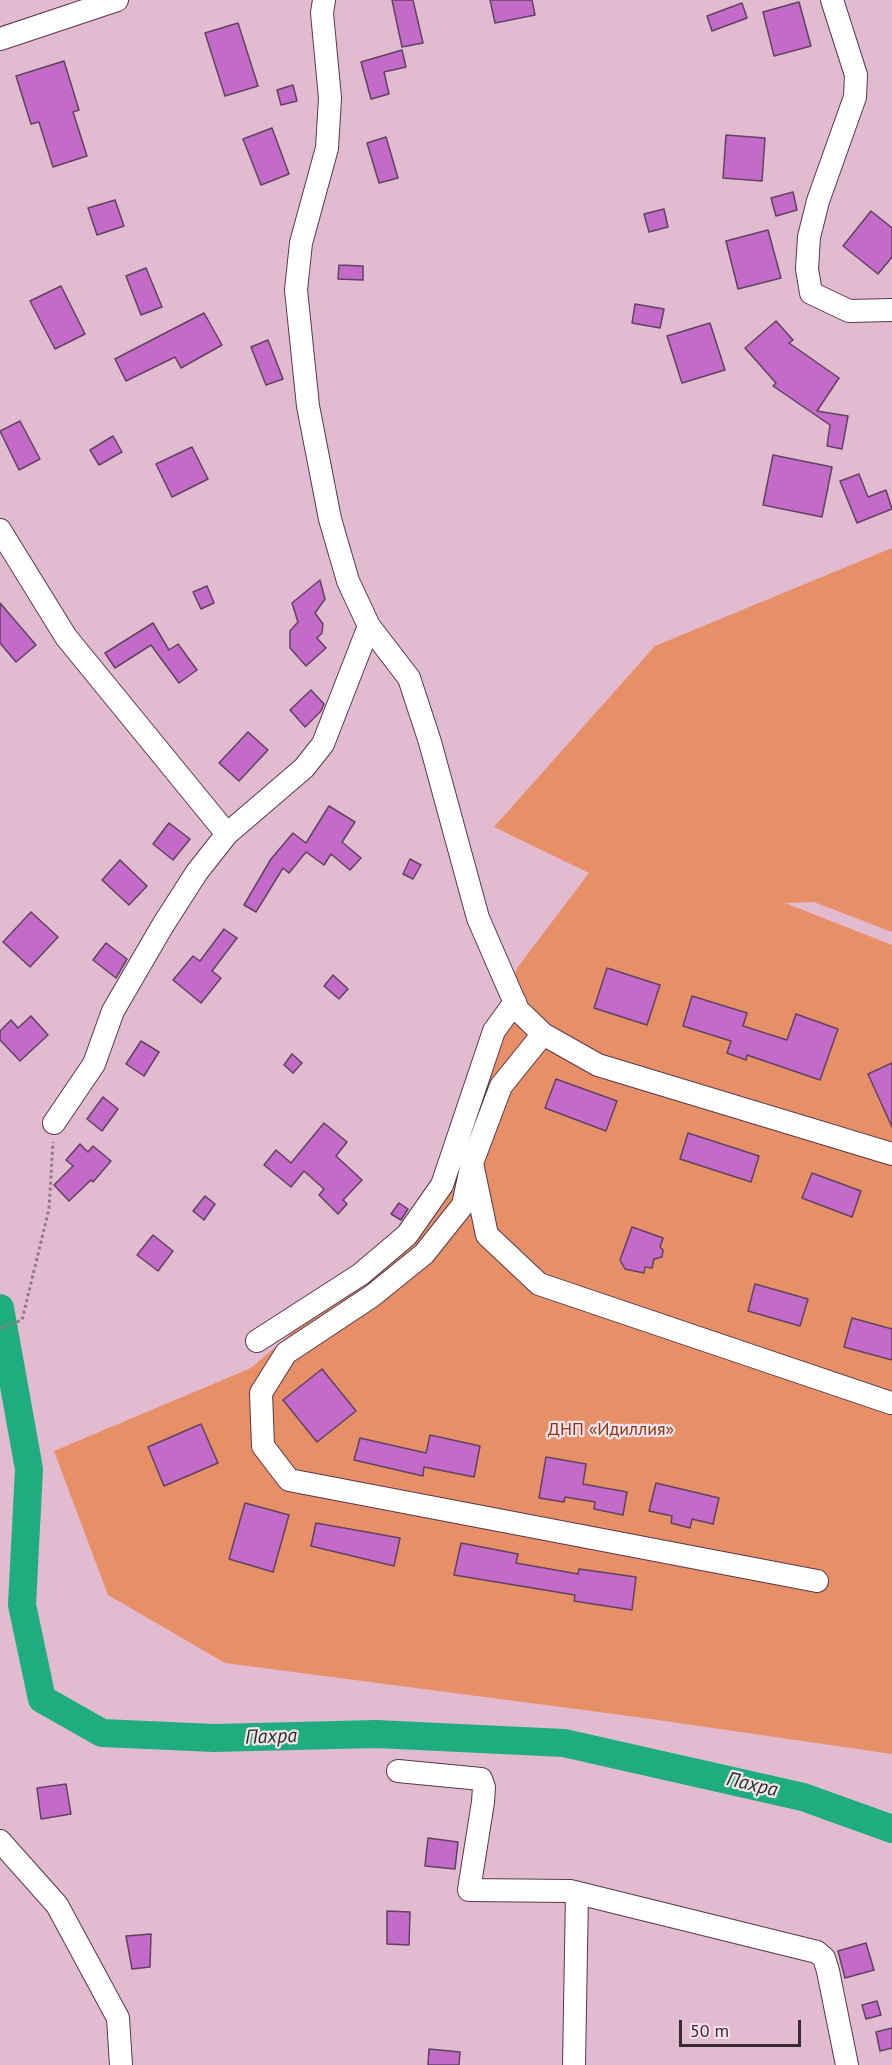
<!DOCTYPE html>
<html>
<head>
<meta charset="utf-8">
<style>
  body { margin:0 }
  #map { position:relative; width:892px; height:2065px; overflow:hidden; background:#e3bbd0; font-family:"PT Sans",sans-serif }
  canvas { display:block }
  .scale { position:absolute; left:679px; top:2020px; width:122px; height:27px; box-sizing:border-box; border:3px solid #392932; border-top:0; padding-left:8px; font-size:18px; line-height:21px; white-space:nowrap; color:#392932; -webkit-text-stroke:4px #f7e2ed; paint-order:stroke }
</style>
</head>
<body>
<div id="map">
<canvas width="892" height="2065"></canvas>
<div class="scale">50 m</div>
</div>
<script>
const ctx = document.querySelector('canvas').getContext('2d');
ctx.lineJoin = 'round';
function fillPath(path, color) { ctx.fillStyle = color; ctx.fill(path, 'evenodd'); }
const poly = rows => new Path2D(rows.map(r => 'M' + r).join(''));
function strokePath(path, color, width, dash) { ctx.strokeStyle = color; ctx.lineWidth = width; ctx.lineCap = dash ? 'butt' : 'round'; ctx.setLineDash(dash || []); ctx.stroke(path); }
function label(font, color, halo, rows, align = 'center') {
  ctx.font = font + ' "PT Sans",sans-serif'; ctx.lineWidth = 4.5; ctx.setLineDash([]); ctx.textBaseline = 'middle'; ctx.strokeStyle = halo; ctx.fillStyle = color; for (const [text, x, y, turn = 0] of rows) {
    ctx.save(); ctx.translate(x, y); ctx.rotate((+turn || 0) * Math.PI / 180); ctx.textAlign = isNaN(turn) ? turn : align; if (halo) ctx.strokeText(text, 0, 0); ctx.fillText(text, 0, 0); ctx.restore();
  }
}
fillPath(poly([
  [892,548,892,932,814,902,785,903,892,945,892,1754,637,1717,225,1663,108,1595,54,1451,251,1368,444,1202,517,968,589,873,494,827,655,646]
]), '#e78f67');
strokePath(poly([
  [0,1308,29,1469,22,1605,42,1699,102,1733,214,1738,376,1734,564,1743,803,1797,892,1829]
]), '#1fad80', 28);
const building = poly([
  [392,0,413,0,423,43,402,47,392,0],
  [490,0,532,0,535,15,495,23,490,0],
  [799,2,811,46,774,56,763,12,799,2],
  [742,3,747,18,712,31,707,16,742,3],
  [238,23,258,86,225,96,205,33,238,23],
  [402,50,406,67,384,72,389,94,371,99,361,62,402,50],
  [64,61,79,110,73,112,87,156,53,167,39,122,31,124,16,76,64,61],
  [293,85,297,101,281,105,277,90,293,85],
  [272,128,289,174,261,185,243,139,272,128],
  [726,135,765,138,762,181,723,178,726,135],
  [386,137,398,178,379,183,367,143,386,137],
  [793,192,797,210,776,216,771,198,793,192],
  [115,200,124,226,97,235,88,208,115,200],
  [664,209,668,227,649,232,644,214,664,209],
  [871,211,892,228,892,257,878,274,843,246,871,211],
  [768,230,781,278,738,289,726,241,768,230],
  [339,265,363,266,363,280,338,279,339,265],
  [146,268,162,307,141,315,126,276,146,268],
  [61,286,85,334,55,349,30,301,61,286],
  [635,304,664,309,660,328,632,323,635,304],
  [204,313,222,345,181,368,175,357,126,381,115,359,204,313],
  [776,321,793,340,789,343,839,378,817,411,848,416,842,449,827,446,830,425,773,386,776,383,745,348,776,321],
  [710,323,725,370,682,383,667,336,710,323],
  [268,340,283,379,266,385,251,347,268,340],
  [20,421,40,459,19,470,0,431,20,421],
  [113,436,122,452,99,465,90,450,113,436],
  [192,447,208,479,172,497,156,464,192,447],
  [773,455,832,467,822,517,763,505,773,455],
  [859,474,868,497,886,490,892,509,857,523,840,481,859,474],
  [320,580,325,599,315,613,323,624,322,633,317,638,326,648,306,666,290,648,290,631,298,622,292,603,320,580],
  [207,586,214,603,201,609,193,592,207,586],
  [0,603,36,645,16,662,0,643,0,603],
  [153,623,169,650,178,644,197,670,179,683,151,645,115,668,105,653,153,623],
  [311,690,324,704,321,711,305,727,290,710,311,690],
  [248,732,268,750,239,781,219,763,248,732],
  [329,806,355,822,342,842,361,858,350,870,331,854,324,865,306,852,289,873,283,868,256,912,244,905,271,859,293,833,306,843,329,806],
  [169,823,190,839,173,860,153,844,169,823],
  [410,859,421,865,413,879,403,874,410,859],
  [120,860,147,886,129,905,102,880,120,860],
  [31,912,58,937,30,967,3,942,31,912],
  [224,929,237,938,212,971,221,978,201,1003,173,980,193,956,200,961,224,929],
  [106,943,127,959,116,978,93,960,106,943],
  [607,968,660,985,647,1025,594,1008,607,968],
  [333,975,348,989,339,999,324,986,333,975],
  [692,996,747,1013,743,1026,787,1040,796,1014,838,1029,820,1080,747,1055,746,1060,727,1053,731,1041,683,1026,692,996],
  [31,1016,48,1035,20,1061,0,1040,0,1031,11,1020,18,1028,31,1016],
  [141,1041,159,1052,144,1076,126,1064,141,1041],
  [292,1054,302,1063,293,1073,284,1065,292,1054],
  [892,1063,892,1127,868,1074,892,1063],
  [556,1079,617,1101,606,1131,545,1108,556,1079],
  [103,1097,118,1109,102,1131,87,1119,103,1097],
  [324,1123,347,1142,336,1156,362,1180,343,1200,347,1204,338,1214,319,1195,324,1189,304,1171,291,1187,264,1165,276,1150,291,1163,324,1123],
  [688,1133,759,1156,751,1182,680,1159,688,1133],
  [80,1144,88,1152,93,1146,111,1161,93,1182,91,1180,69,1201,54,1185,73,1166,66,1160,80,1144],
  [812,1173,861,1191,852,1217,802,1198,812,1173],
  [205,1196,215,1204,204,1220,193,1211,205,1196],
  [399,1203,408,1209,401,1220,391,1214,399,1203],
  [632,1227,663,1238,660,1247,663,1250,662,1257,654,1259,652,1268,645,1267,644,1273,625,1269,620,1260,632,1227],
  [153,1235,173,1251,158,1271,137,1255,153,1235],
  [755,1284,808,1299,800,1326,748,1311,755,1284],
  [852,1318,892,1329,892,1360,844,1347,852,1318],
  [322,1369,356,1411,317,1442,283,1400,322,1369],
  [201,1424,218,1463,164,1486,148,1447,201,1424],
  [430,1435,480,1446,474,1477,424,1467,423,1476,354,1460,360,1438,426,1453,430,1435],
  [546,1457,586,1464,583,1484,627,1492,623,1515,594,1509,595,1502,565,1497,564,1502,539,1498,546,1457],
  [656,1483,719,1498,713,1524,692,1519,690,1528,671,1523,672,1516,649,1511,656,1483],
  [245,1503,289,1515,273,1572,229,1559,245,1503],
  [316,1523,400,1538,394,1566,311,1546,316,1523],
  [461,1543,518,1554,516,1563,578,1574,579,1569,636,1577,632,1610,574,1601,575,1595,454,1575,461,1543],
  [66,1784,71,1814,41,1819,37,1788,66,1784],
  [428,1838,458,1842,455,1869,425,1866,428,1838],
  [387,1911,410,1912,409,1945,387,1944,387,1911],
  [151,1934,150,1967,132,1969,126,1936,151,1934],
  [866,1943,874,1970,845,1978,838,1951,866,1943],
  [877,2001,881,2015,866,2019,862,2005,877,2001],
  [892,2028,892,2048,880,2051,876,2032,892,2028],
  [429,2049,460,2052,459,2065,428,2065,429,2049]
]);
fillPath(building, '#c46ac9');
strokePath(building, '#5e445f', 1.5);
const minor = poly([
  [324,0,322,13,330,98,327,148,301,243,296,290,308,406,330,519,348,581,369,626,409,678,430,742,478,918,518,1010,543,1034,598,1065,892,1154],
  [832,0,856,75,855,97,818,201,809,237,807,269,811,293,849,311,892,310],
  [0,39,117,0],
  [0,530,66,637,227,834],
  [543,1034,501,1086,472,1163,487,1235,539,1284,891,1403],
  [54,1123,94,1064,113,1011,163,925,197,872,227,834,304,768,323,744,369,626],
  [472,1163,463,1205,424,1254,372,1296,286,1353,261,1393,263,1446,289,1480,817,1581],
  [257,1341,361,1274,407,1235,442,1185,494,1031,515,1002],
  [398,1771,481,1779,484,1787,483,1802,469,1890,570,1891,817,1952,824,1958,828,1971,847,2065],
  [0,1841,57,1905,118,2018,121,2065],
  [574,2065,577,1893]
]);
strokePath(minor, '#58384a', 24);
strokePath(poly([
  [0,1328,22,1320,49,1209,53,1142]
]), '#957888', 3, [3, 3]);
strokePath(minor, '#fff', 22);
label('18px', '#863a0e', '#f7e2ed', [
  ["ДНП «Идиллия»",611,1430]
]);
label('italic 20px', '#183328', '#f7e2ed', [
  ["Пахра",271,1737,-2],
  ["Пахра",752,1785,13]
]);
</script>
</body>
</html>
